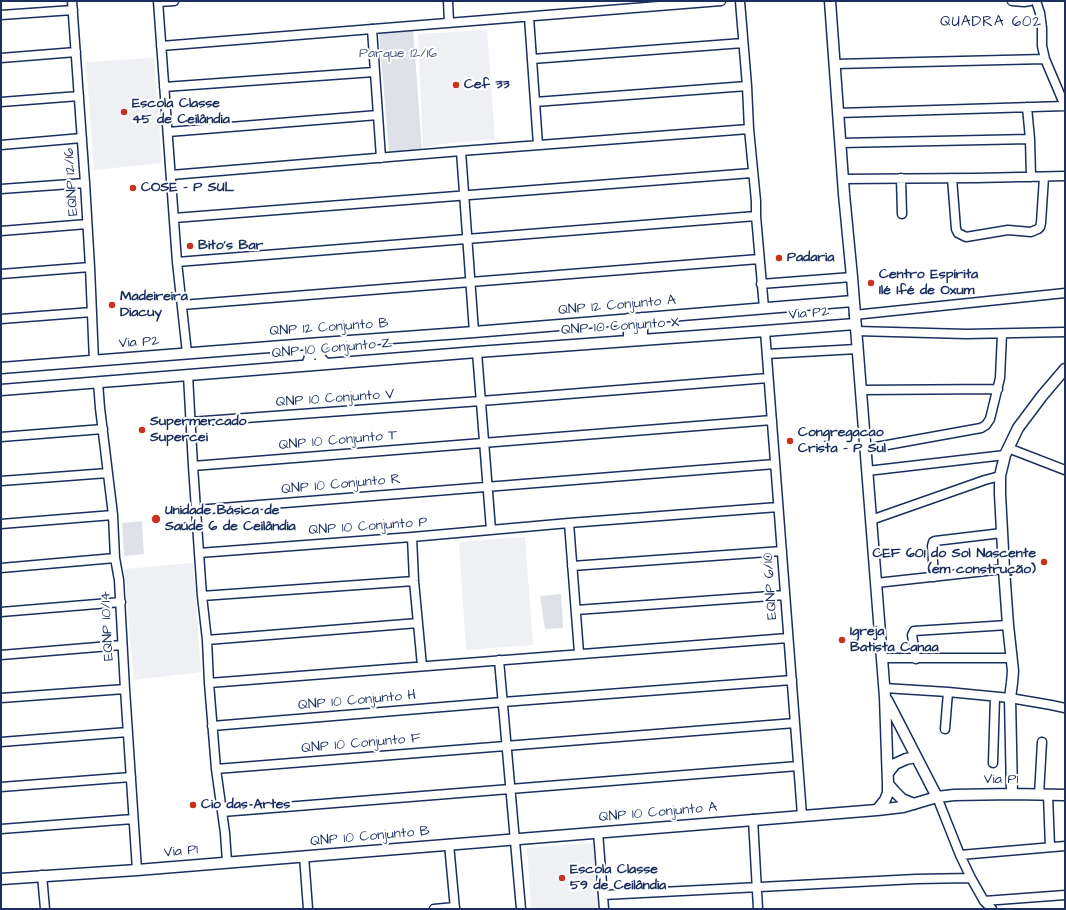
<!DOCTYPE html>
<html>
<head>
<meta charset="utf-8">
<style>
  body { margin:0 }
  #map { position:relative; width:1066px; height:910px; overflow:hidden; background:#fff; font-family:"Architects Daughter",sans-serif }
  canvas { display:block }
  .frame { position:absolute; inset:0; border:2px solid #1b2f5e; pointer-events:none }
</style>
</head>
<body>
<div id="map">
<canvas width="1066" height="910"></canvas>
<div class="frame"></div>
</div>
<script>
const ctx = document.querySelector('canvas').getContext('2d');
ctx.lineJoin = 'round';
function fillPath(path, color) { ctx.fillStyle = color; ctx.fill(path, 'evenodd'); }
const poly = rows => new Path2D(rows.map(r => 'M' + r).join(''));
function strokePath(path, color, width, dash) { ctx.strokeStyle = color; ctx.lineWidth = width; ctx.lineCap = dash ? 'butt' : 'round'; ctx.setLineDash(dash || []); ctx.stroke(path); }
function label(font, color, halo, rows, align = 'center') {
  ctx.font = font + ' "Architects Daughter",sans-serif'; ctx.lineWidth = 4; ctx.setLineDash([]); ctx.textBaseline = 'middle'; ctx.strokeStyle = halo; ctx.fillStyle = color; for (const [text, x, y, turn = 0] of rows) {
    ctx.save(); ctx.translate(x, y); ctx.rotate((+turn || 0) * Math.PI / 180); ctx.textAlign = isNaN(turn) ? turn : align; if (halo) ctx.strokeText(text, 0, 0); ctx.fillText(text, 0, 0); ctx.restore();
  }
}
fillPath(poly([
  [487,30,495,139,443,144,423,147,418,34],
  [154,58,162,163,94,170,86,62],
  [525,537,533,645,466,650,459,542],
  [193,563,201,672,134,680,124,569],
  [593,843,598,909,531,909,527,848]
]), '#eff0f4');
fillPath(poly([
  [413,28,422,150,389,152,379,34],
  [142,521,144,554,124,556,122,523],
  [561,594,563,628,545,629,540,596]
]), '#dee1e7');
const minor = poly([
  [72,1,85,183,90,267,94,361],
  [158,1,177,262,187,353],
  [448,1,449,23],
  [740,1,747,86,749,129,756,201,756,216,764,308],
  [1012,1,1024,2,1030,1],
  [1036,1,1040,13,1042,28,1042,46,1045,59,1065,106],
  [158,2,174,1],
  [1,15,73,10],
  [529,17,538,145],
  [372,29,381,158],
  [161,46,721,1],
  [1,58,76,52],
  [532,59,743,43],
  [835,64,1045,59],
  [164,87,374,72],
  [1,102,79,96],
  [535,102,747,86],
  [1027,107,1030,139,1031,177],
  [838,113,1065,106],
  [168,132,378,115],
  [841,143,1030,139],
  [1,145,82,138],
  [461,151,474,332],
  [171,175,461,151,749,129],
  [901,178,902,214],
  [952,178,956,229,958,233,966,237,1008,230,1031,232,1038,229,1040,227,1041,223,1044,177],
  [843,179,976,178,1065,176],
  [1,189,85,183],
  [174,218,752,173],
  [1,231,87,224],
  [177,262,756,216],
  [1,274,90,267],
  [761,284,852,277],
  [182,305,759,259],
  [854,315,1065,293],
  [1,319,92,312],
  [765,331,802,815],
  [856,331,966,334,1065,332],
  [477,352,491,530],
  [767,354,857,349],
  [188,375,193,466,202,596,207,640,209,683,216,769,225,833,227,862],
  [98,382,100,408,113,515,115,558,119,580,125,689,137,870],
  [861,390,998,389],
  [190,422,481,401,768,378],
  [1,437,103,429],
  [1008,448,1065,470],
  [865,449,981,428,986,425,990,419,1000,378,1002,334],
  [193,466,772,420],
  [867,471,1005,455],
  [1,481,108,473],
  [196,510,775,464],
  [871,520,985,480,1000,476],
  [569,523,579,653],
  [1,524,113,515],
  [412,537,414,581,422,666],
  [199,553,412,537,569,523,778,507],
  [572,566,782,551],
  [1,568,115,558],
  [934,577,932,546,933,542,935,541,1002,533],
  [876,583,1004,569],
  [202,596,414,581],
  [576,610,785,595],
  [1,612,121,602],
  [207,640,418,623],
  [1,655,122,645],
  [882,658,1011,658],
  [916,659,912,635,914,631,1008,625],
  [499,660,521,909],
  [209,683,788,638],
  [884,688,948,692,1010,698,1051,705,1065,708],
  [1,698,125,689],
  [212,726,503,702,792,680],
  [945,729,948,692],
  [1,742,128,732],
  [993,763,995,697],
  [216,769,795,723],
  [1,787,131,777],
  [1039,795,1042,742],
  [1048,795,1050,847],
  [937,797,960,855,971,878,984,901,992,909],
  [222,812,798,766],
  [753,819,758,909],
  [1,829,133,819],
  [598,832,604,909],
  [449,844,455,909],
  [960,855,1065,846],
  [304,856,308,909],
  [42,875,45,909],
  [603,895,916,879,971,878],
  [984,901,1065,895],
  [434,909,455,907]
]);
const tertiary = poly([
  [830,1,844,194,852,277,885,697,888,784,888,793,885,800,877,810],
  [628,319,629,325,629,340],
  [642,340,642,318],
  [325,343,321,347,319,354,321,359,326,364],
  [307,365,310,357,311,352,308,344],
  [1,368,308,344,474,332,853,301],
  [1,390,477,352,765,331,855,324],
  [887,700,937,797],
  [888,773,895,764,906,759,916,757],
  [888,784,896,793,902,799,914,804],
  [1012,794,1010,698,1012,683,1013,671,1008,625,1004,569,1000,494,1000,476,1005,455,1018,428,1042,396,1065,369],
  [1,879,137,870,877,810,903,807,937,797,954,795,1012,794,1065,795]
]);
strokePath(minor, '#1b2f5e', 11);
strokePath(tertiary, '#1b2f5e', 13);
strokePath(minor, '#fff', 8);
strokePath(tertiary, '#fff', 10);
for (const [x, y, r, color] of [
  [456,85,4,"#c8321e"],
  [124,112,4,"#c8321e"],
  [133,188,4,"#c8321e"],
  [190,246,4,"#c8321e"],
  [779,258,4,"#c8321e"],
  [871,283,4,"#c8321e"],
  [112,305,4,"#c8321e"],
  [142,430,4,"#c8321e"],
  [790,441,4,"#c8321e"],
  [156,519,5,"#c8321e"],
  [1044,562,4,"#c8321e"],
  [842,640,4,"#c8321e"],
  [193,805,4,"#c8321e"],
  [562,878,4,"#c8321e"]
]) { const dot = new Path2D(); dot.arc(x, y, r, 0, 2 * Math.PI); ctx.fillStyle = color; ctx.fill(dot); strokePath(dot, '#fff', 1.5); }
label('14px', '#4c5c80', '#fff', [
  ["Parque 12/16",398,54]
]);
label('bold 14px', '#1b2f5e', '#fff', [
  ["Cef 33",464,85],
  ["Escola Classe",132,104],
  ["45 de Ceilândia",132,120],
  ["COSE - P SUL",141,188],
  ["Bito's Bar",198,246],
  ["Padaria",787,258],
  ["Centro Espírita",879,275],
  ["Ilé Ifé de Oxum",879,291],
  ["Madeireira",120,297],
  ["Diacuy",120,313],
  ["Supermercado",150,422],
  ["Supercei",150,438],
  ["Congregacao",798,433],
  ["Crista - P Sul",798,449],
  ["Unidade Básica de",165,511],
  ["Saúde 6 de Ceilândia",165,527],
  ["CEF 601 do Sol Nascente",1036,554,"right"],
  ["(em construção)",1036,570,"right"],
  ["Igreja",850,632],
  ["Batista Canaa",850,648],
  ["Cio das Artes",201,805],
  ["Escola Classe",570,870],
  ["59 de Ceilândia",570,886]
], 'left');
label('14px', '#1b2f5e', '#fff', [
  ["EQNP 12/16",72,182,-94],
  ["QNP 12 Conjunto A",617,306,-5],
  ["Via P2",809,314,-5],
  ["QNP 10 Conjunto X",620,327,-4],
  ["QNP 12 Conjunto B",329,328,-4],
  ["Via P2",139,343,-4],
  ["QNP 10 Conjunto Z",332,349,-5],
  ["QNP 10 Conjunto V",335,399,-4],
  ["QNP 10 Conjunto T",338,441,-5],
  ["QNP 10 Conjunto R",341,485,-5],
  ["QNP 10 Conjunto P",368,527,-4],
  ["EQNP 6/10",771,586,-94],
  ["EQNP 10/14",108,626,-93],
  ["QNP 10 Conjunto H",357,701,-5],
  ["QNP 10 Conjunto F",361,744,-5],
  ["Via P1",1001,780],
  ["QNP 10 Conjunto A",658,813,-5],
  ["QNP 10 Conjunto B",370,837,-5],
  ["Via P1",181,852,-5]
]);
ctx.letterSpacing = '1px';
label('15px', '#1b2f5e', '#fff', [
  ["QUADRA 602",991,23]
]);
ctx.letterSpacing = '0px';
</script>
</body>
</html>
